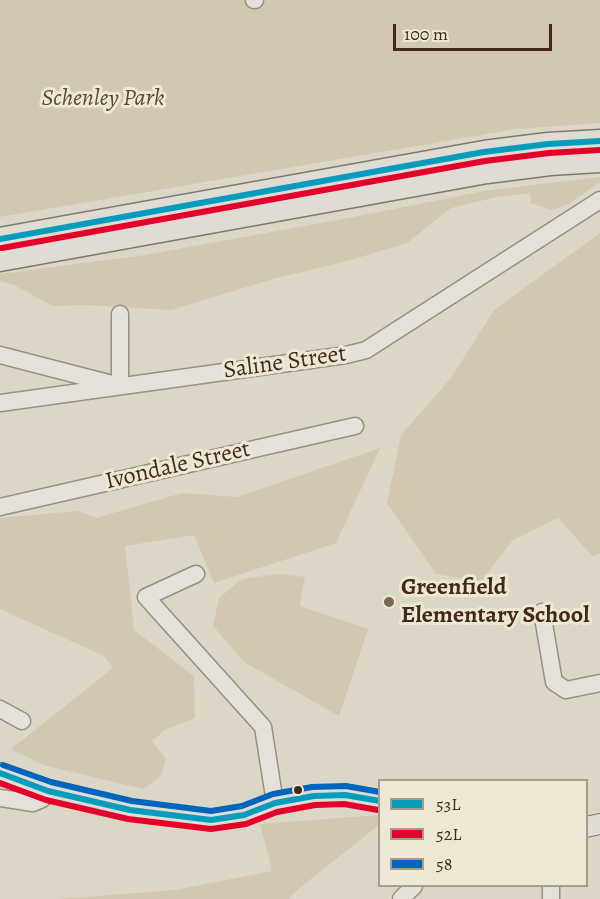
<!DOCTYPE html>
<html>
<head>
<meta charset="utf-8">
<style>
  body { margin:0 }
  #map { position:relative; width:600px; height:899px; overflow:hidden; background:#dcd6c6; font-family:Alegreya,serif }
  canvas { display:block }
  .legend { position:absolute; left:378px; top:779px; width:210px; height:108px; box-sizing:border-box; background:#ede7d5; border:2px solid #a99b89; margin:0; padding:8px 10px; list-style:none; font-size:18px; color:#432a16 }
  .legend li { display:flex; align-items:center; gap:12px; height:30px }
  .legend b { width:30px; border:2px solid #a99b89 }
  .scale { position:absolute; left:393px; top:24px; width:159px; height:27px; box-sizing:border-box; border:3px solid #432a16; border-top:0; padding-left:8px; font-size:18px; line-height:21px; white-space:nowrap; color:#432a16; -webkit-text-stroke:4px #ede7d5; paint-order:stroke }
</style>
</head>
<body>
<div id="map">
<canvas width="600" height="899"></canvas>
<ul class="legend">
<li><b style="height:8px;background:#079cbc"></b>53L</li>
<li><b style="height:8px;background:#e4002b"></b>52L</li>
<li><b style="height:8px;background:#0065bd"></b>58</li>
</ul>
<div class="scale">100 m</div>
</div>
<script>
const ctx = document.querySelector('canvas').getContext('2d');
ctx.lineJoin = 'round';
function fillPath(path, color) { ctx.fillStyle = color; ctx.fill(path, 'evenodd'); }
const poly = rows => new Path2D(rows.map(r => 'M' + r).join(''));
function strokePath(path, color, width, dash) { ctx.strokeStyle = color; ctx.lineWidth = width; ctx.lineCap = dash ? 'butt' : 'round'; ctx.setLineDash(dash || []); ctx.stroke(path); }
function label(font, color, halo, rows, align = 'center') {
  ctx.font = font + ' Alegreya,serif'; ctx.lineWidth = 6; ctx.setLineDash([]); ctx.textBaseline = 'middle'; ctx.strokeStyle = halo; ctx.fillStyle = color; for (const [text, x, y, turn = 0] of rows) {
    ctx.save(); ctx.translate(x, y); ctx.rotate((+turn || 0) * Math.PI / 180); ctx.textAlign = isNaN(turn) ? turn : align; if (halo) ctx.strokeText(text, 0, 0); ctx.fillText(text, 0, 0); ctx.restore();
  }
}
fillPath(poly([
  [0,0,600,0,600,123,516,129,0,217],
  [600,177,600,182,569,204,551,210,531,203,530,193,497,197,451,208,407,243,351,260,273,279,171,310,86,305,53,306,14,285,0,281,0,274,145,255,359,216,484,191],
  [600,233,600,553,593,557,558,518,513,540,481,581,436,574,387,503,401,435,451,378,494,310],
  [380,448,336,543,214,583,194,535,125,546,134,630,194,676,195,718,165,730,152,741,166,759,161,776,143,789,43,765,11,749,113,668,104,656,0,609,0,518,78,511,96,518,182,493,237,497],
  [279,574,305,577,300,606,368,629,339,716,244,662,213,626,219,598,242,579],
  [379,815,379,825,302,886,288,899,59,899,175,890,272,871,260,824]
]), '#d2c8b2');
const minor = poly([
  [254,0,255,0],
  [0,355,120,386,120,314],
  [0,403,346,355,366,350,600,200],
  [0,507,355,426],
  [196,574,146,597,263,727,275,803],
  [542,612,554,682,566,690,600,683],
  [0,709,22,721],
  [0,798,33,803,42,799,48,791],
  [401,899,414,886],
  [551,899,551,886]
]);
const major = poly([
  [0,773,48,791,130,810,211,820,244,815,275,803,314,796,345,795,380,801],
  [586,827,600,824]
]);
const highway = poly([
  [0,239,484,152,548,144,600,141],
  [0,260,487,172,550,164,600,161]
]);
strokePath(minor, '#969084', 19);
strokePath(major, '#80786d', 22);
strokePath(highway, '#80786d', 25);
strokePath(minor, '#e4e1da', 16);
strokePath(major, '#dfdcd3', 20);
strokePath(highway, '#dfdcd3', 22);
strokePath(poly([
  [0,239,484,152,548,144,600,141],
  [0,773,48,791,130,810,211,820,244,815,275,803,314,796,345,795,380,801]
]), '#079cbc', 6);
strokePath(poly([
  [2,248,485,161,549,153,600,150],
  [0,783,46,800,128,819,211,829,246,824,277,812,315,805,344,804,378,810]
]), '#e4002b', 6);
strokePath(poly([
  [3,765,51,782,132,801,211,811,242,806,273,794,312,787,346,786,380,792]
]), '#0065bd', 6);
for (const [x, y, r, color] of [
  [389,602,6,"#796654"],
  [298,790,5,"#432a16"]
]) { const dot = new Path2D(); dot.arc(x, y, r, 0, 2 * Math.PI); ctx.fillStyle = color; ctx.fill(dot); strokePath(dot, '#ede7d5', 2); }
label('italic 24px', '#5e4732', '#ede7d5', [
  ["Schenley Park",103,99]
]);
label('24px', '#432a16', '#ede7d5', [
  ["Saline Street",285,363,-8],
  ["Ivondale Street",178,466,-13]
]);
label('bold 24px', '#432a16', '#ede7d5', [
  ["Greenfield",401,588],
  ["Elementary School",401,616]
], 'left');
</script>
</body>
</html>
